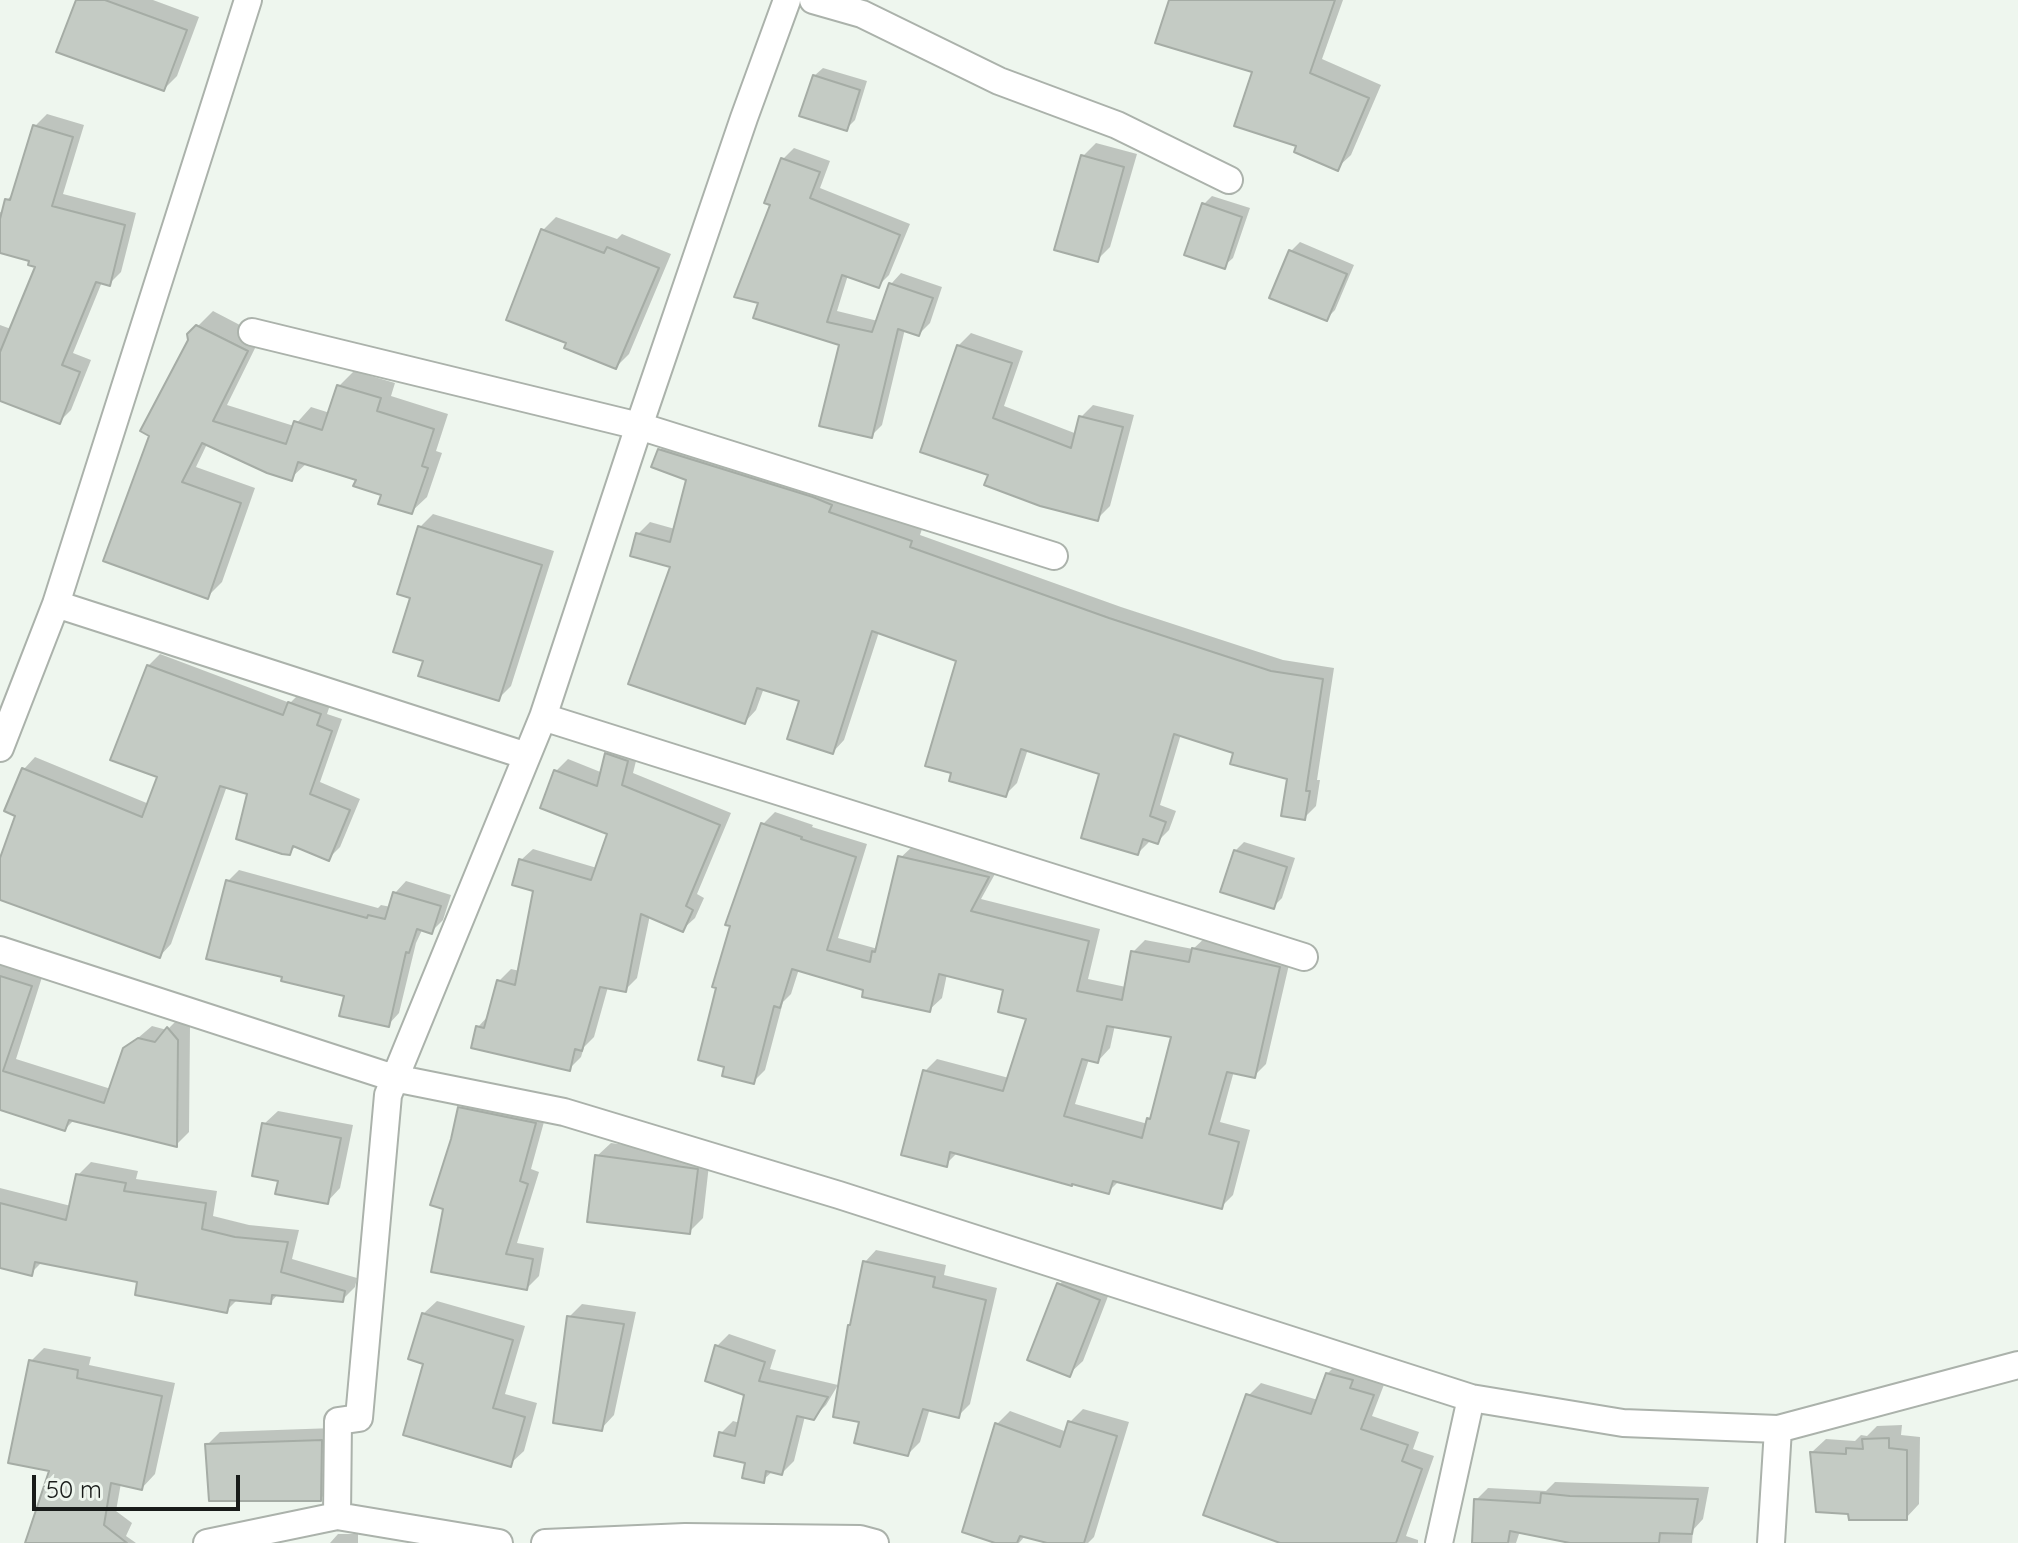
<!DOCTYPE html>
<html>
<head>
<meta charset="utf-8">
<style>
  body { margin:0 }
  #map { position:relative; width:2018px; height:1543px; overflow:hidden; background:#eef6ee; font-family:Quicksand,sans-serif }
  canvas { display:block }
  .scale { position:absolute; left:32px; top:1475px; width:208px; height:36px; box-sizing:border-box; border:4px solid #181b19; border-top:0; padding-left:10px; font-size:24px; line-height:28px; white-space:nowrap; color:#181b19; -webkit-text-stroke:6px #eef6ee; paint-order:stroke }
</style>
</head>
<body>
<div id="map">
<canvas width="2018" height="1543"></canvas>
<div class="scale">50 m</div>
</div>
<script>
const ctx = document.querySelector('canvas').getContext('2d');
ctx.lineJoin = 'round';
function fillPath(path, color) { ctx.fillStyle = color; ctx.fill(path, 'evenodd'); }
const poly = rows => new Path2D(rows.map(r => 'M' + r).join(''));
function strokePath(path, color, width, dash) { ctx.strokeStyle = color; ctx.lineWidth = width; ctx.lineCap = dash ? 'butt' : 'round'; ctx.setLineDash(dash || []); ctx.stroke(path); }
fillPath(poly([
  [78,0,153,0,199,17,177,76,164,89],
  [1280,0,1343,0,1322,59,1381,85,1351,155,1337,168,1299,145],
  [823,68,867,81,855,120,846,129,814,76],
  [47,114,84,125,63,194,136,213,121,272,109,284,102,282,73,353,91,360,71,410,59,422,0,399,0,325,11,329,38,266,31,260,0,251,0,212,4,213,7,200,15,192,35,126],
  [1096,143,1137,154,1110,247,1097,260,1083,156],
  [794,148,830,161,820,188,910,224,889,275,878,286,848,275,837,311,878,321,891,284,901,273,942,287,930,323,919,334,905,329,882,425,871,436,841,344,760,301,773,204,783,159],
  [1212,196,1250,208,1233,258,1224,266,1204,204],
  [556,217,617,239,622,234,671,254,629,354,616,367,569,342,543,230],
  [1300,242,1354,265,1335,310,1326,319,1291,251],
  [213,311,261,336,227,405,294,426,311,407,330,413,339,386,354,371,395,383,391,396,448,414,436,451,442,453,427,497,411,512,358,478,307,463,291,478,207,444,196,467,255,488,222,582,207,597,105,559,190,341,189,335],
  [971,333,1023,351,1004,406,1077,434,1081,417,1093,405,1134,415,1110,506,1098,518,991,474,958,346],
  [672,438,922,529,920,535,1121,607,1283,660,1334,668,1317,780,1320,780,1316,806,1304,818,1289,777,1236,752,1181,734,1160,805,1176,811,1169,830,1157,842,1150,841,1138,853,1102,773,1028,749,1017,783,1005,795,958,659,879,632,844,740,833,752,802,700,764,688,756,710,745,722,673,566,638,534,650,522,675,529,688,479,660,450],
  [433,514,554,551,511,686,498,699,426,660,413,597,419,528],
  [160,654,290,703,301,692,331,702,327,714,342,719,320,782,360,799,340,847,329,858,297,845,289,853,249,792,227,786,171,944,160,956,0,898,0,864,18,815,24,769,35,757,149,804,159,776,148,666],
  [619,743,639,749,633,773,731,813,697,894,704,898,695,918,683,929,650,915,637,978,625,990,608,987,594,1037,584,1047,581,1057,569,1069,478,1027,489,1015,499,981,511,969,520,971,535,889,521,860,533,849,597,868,609,833,556,771,568,759,603,773,607,754],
  [775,812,813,825,812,827,867,844,838,938,878,949,899,859,912,847,920,847,1000,865,981,899,1100,929,1088,979,1126,987,1133,952,1145,940,1193,949,1206,937,1291,956,1266,1064,1254,1076,1234,1071,1220,1122,1250,1130,1233,1195,1221,1207,1119,1181,1108,1192,958,1152,946,1164,925,1071,937,1059,1009,1078,1029,1018,1006,989,947,974,942,998,929,1010,799,969,791,994,783,1002,765,1070,753,1082,763,824],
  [1115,1025,1174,1036,1153,1116,1148,1124,1075,1104,1089,1059,1098,1061,1110,1048],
  [1244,842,1295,858,1282,898,1273,907,1235,851],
  [239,870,378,908,381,905,391,907,395,893,406,881,451,895,443,920,432,931,423,928,416,943,399,1013,388,1025,346,995,284,975,228,881],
  [0,960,43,974,16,1059,111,1089,125,1049,152,1026,167,1030,181,1016,190,1027,189,1132,176,1145,75,1119,65,1129,0,1092],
  [472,1096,547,1111,531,1169,539,1172,517,1243,544,1248,539,1276,527,1288,433,1271,460,1108],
  [278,1111,353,1125,340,1188,327,1202,264,1124],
  [611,1143,710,1156,703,1218,689,1232,597,1156],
  [91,1162,138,1171,136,1179,217,1191,213,1216,249,1225,299,1230,292,1259,357,1278,355,1287,342,1300,279,1293,271,1302,239,1298,226,1311,140,1281,43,1261,31,1273,0,1266,0,1188,71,1206,78,1175],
  [876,1250,946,1265,944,1275,997,1288,970,1404,958,1416,930,1408,920,1442,908,1454,861,1421,865,1262],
  [1072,1271,1112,1286,1083,1361,1069,1374,1059,1285],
  [437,1301,525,1326,505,1394,537,1403,524,1451,510,1464,425,1362,423,1314],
  [582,1304,636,1312,614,1415,601,1429,569,1317],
  [729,1334,776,1350,770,1369,838,1385,826,1405,813,1418,805,1416,794,1461,782,1473,773,1471,763,1480,721,1433,733,1421,740,1423,747,1394,717,1346],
  [44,1348,91,1357,89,1365,175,1383,155,1474,142,1488,121,1483,116,1511,132,1523,126,1536,136,1543,28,1543,52,1470,31,1361],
  [1340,1361,1385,1382,1372,1416,1419,1432,1413,1449,1434,1456,1406,1536,1418,1540,1418,1543,1281,1543,1248,1396,1261,1383,1318,1400,1327,1374],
  [1083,1409,1129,1422,1094,1537,1088,1543,1054,1543,1026,1535,1019,1543,1001,1543,997,1424,1010,1411,1067,1432,1070,1422],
  [1902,1425,1901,1435,1920,1437,1919,1504,1906,1518,1812,1452,1826,1439,1855,1441,1861,1435,1867,1436,1877,1426],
  [334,1428,334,1486,320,1499,207,1445,220,1432],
  [1555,1482,1709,1487,1703,1519,1693,1530,1692,1543,1567,1543,1567,1540,1520,1531,1516,1543,1474,1543,1476,1500,1488,1488,1546,1491],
  [338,1534,358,1534,358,1543,330,1543]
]), '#0003');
const building = poly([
  [76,0,105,0,187,30,164,91,56,52,76,0],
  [1169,0,1335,0,1310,73,1369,98,1338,171,1294,152,1296,146,1234,126,1252,72,1155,43,1169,0],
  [813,75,860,90,847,131,799,116,813,75],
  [33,125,73,137,52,206,125,225,110,286,96,282,62,365,80,372,60,424,0,401,0,352,35,267,28,265,29,261,0,253,0,219,5,199,10,200,33,125],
  [1081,155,1124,167,1098,262,1054,250,1081,155],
  [781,158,820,172,810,198,900,235,879,288,842,275,827,322,872,332,889,283,933,298,919,336,898,329,872,438,819,426,839,345,753,318,758,303,734,297,770,205,764,203,781,158],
  [1202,203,1242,217,1225,269,1184,255,1202,203],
  [541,229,604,253,607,247,659,268,616,369,564,348,566,343,506,320,541,229],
  [1289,250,1347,274,1327,321,1269,298,1289,250],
  [196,325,248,351,213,421,286,444,294,421,322,430,337,385,381,398,377,411,434,429,422,466,428,468,412,514,378,504,381,495,353,486,356,480,298,462,292,481,267,473,202,443,182,482,241,503,208,599,103,561,149,436,140,431,188,340,187,334,196,325],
  [957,345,1012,363,993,418,1071,448,1079,416,1123,427,1098,521,1040,506,984,485,988,475,920,452,957,345],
  [658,449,813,497,832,505,829,512,912,541,910,547,1109,618,1271,671,1323,679,1306,791,1310,791,1305,820,1281,816,1287,779,1230,764,1233,753,1174,734,1150,816,1166,822,1158,844,1143,839,1138,855,1081,838,1099,774,1021,749,1006,797,949,781,951,773,925,766,956,661,872,631,833,754,787,739,799,701,757,688,745,724,628,684,670,567,630,556,636,533,670,542,686,480,651,467,658,449],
  [418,526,542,565,499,701,418,676,423,661,393,652,410,598,397,594,418,526],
  [147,665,283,715,288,702,321,714,317,725,332,731,310,794,350,810,329,861,293,846,290,855,282,854,236,839,247,794,220,786,160,958,0,900,0,858,15,816,4,811,22,768,142,817,157,777,110,760,147,665],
  [605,753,628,761,622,785,720,825,686,906,693,910,683,932,641,914,626,992,600,987,582,1051,575,1049,570,1071,471,1048,476,1026,484,1028,497,980,515,985,533,891,512,885,519,859,591,880,607,834,540,808,554,770,597,786,605,753],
  [761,823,802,837,801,839,856,857,827,950,870,962,872,951,875,952,898,856,989,877,971,911,1089,941,1077,991,1122,1000,1131,951,1189,962,1192,948,1280,967,1255,1078,1227,1072,1209,1134,1239,1142,1222,1209,1113,1181,1109,1194,1072,1184,1072,1186,950,1152,947,1167,901,1155,923,1070,1003,1091,1026,1019,998,1012,1003,990,939,974,930,1012,862,997,863,990,792,969,780,1008,774,1006,754,1084,722,1076,724,1067,698,1060,716,988,712,987,730,926,725,925,761,823],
  [1107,1026,1171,1037,1150,1119,1147,1118,1142,1138,1064,1116,1082,1059,1098,1063,1107,1026],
  [1234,850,1287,867,1274,909,1220,892,1234,850],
  [226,880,367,918,368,915,385,919,393,892,441,906,432,934,417,929,409,953,406,952,389,1027,339,1016,344,996,281,981,282,977,206,959,226,880],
  [0,976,32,986,3,1071,104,1103,123,1048,138,1038,155,1042,167,1027,178,1040,177,1147,69,1120,65,1131,0,1110,0,976],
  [458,1107,536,1123,520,1181,528,1184,506,1254,533,1259,527,1290,431,1272,443,1209,430,1205,451,1139,458,1107],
  [262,1123,341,1138,328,1204,275,1194,278,1181,252,1176,262,1123],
  [595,1155,698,1169,690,1234,587,1222,595,1155],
  [76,1174,126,1183,124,1191,206,1203,202,1229,235,1237,288,1242,281,1272,345,1291,343,1302,272,1295,271,1304,230,1300,227,1313,135,1295,137,1282,35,1262,32,1276,0,1268,0,1203,66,1220,76,1174],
  [863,1261,935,1277,933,1287,986,1300,959,1418,923,1409,908,1456,854,1443,859,1422,833,1417,848,1325,850,1325,863,1261],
  [1057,1283,1100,1300,1070,1377,1027,1360,1057,1283],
  [422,1313,513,1340,493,1408,525,1417,511,1467,403,1435,423,1364,408,1359,422,1313],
  [567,1316,624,1324,602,1431,553,1423,567,1316],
  [715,1345,765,1362,759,1381,828,1397,814,1420,797,1416,782,1475,766,1471,764,1483,742,1478,745,1463,714,1456,719,1432,735,1436,744,1395,705,1381,715,1345],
  [29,1360,78,1370,77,1378,162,1396,142,1490,111,1483,104,1525,127,1543,25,1543,49,1471,8,1463,29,1360],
  [1326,1373,1353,1380,1350,1388,1374,1395,1361,1429,1408,1445,1402,1461,1422,1469,1396,1543,1280,1543,1203,1515,1246,1394,1311,1414,1326,1373],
  [1068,1421,1117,1436,1084,1543,1047,1543,1020,1536,1017,1543,995,1543,962,1532,995,1423,1060,1447,1068,1421],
  [1889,1438,1889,1448,1907,1450,1907,1520,1849,1520,1848,1514,1816,1512,1810,1452,1846,1454,1846,1448,1863,1449,1862,1439,1889,1438],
  [322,1440,321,1501,209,1501,205,1444,322,1440],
  [1541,1493,1570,1496,1698,1499,1692,1534,1660,1533,1659,1543,1570,1543,1510,1531,1508,1543,1472,1543,1474,1499,1540,1503,1541,1493]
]);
fillPath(building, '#c4cbc4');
strokePath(building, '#a5aca5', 2);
const minor = poly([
  [813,0,862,14,999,81,1117,125,1229,180],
  [252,332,639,426,1054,556],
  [56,604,527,756],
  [543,717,1304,957],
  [0,748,56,604,248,0],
  [0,950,394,1078,564,1112,839,1195,1471,1398,1623,1423,1778,1429,2018,1365],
  [337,1516,338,1421,359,1418,388,1095,543,717,639,426,744,118,787,0],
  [207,1543,337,1516,499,1543],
  [545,1543,685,1537,860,1539,875,1543],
  [1439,1543,1471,1398],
  [1771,1543,1778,1429]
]);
strokePath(minor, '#abb2ab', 30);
strokePath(minor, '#fff', 26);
</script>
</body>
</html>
